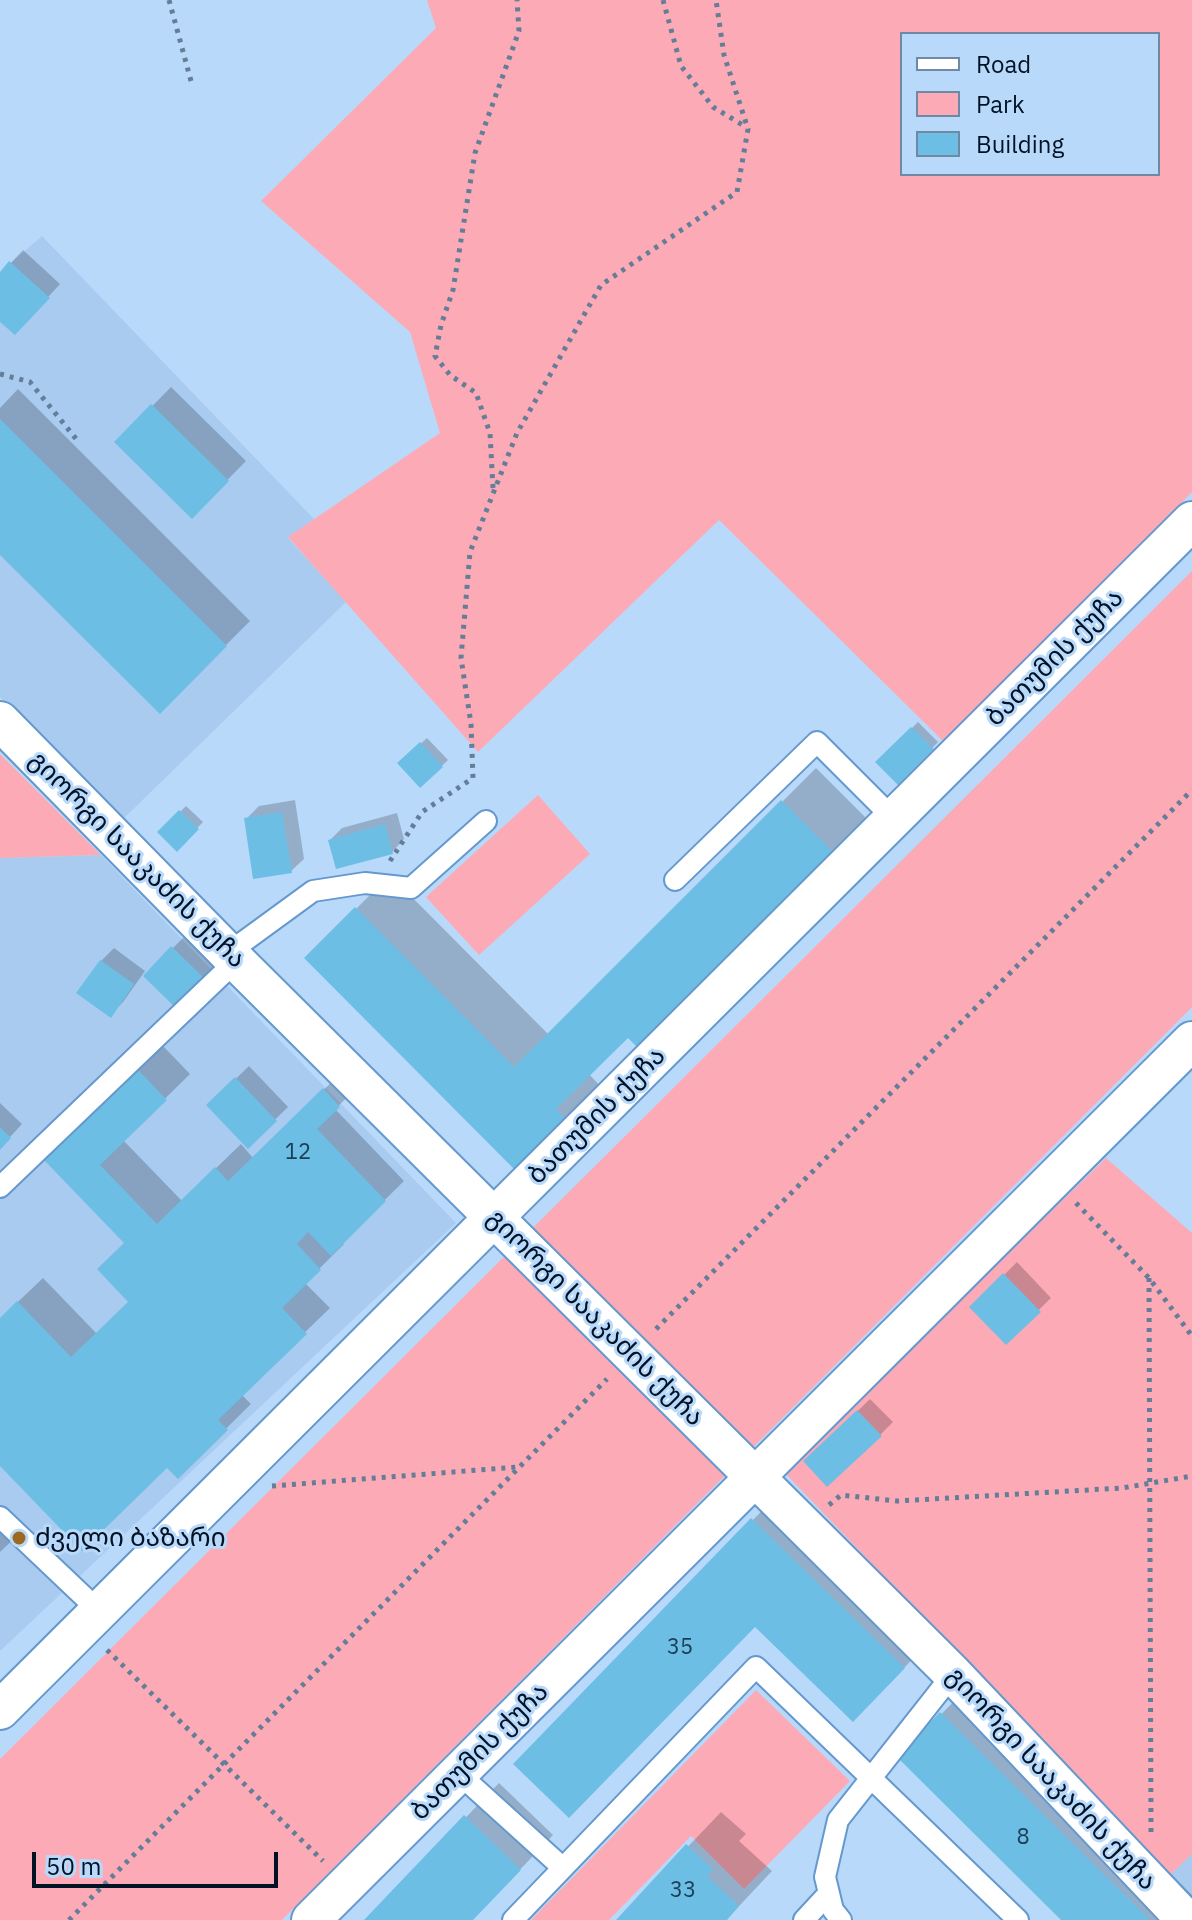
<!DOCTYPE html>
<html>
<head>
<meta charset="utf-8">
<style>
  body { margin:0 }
  #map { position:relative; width:1192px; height:1920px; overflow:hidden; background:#b9d9fb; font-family:"IBM Plex Sans",sans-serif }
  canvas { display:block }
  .legend { position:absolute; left:900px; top:32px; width:260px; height:144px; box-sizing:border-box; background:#b9d9fb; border:2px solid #6f89a5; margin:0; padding:10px 14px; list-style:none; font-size:24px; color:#011225 }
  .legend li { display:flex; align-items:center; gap:16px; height:40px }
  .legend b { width:40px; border:2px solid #6f89a5 }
  .scale { position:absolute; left:32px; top:1852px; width:246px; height:36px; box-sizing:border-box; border:4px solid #011225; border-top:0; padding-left:10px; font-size:24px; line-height:28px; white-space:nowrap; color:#011225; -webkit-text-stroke:6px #b9d9fb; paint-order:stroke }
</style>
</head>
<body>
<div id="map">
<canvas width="1192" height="1920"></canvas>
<ul class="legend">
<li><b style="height:10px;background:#fff"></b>Road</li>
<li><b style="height:22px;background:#fcabb6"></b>Park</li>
<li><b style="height:22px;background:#6cbee5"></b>Building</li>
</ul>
<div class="scale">50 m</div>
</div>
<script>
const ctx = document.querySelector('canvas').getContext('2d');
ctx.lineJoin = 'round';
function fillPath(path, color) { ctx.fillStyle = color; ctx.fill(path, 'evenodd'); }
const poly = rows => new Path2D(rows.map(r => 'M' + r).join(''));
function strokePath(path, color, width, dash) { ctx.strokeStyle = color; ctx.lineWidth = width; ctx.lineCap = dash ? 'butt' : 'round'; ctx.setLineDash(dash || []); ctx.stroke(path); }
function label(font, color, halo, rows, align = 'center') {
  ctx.font = font + ' "IBM Plex Sans","Noto Sans Georgian",sans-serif'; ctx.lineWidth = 6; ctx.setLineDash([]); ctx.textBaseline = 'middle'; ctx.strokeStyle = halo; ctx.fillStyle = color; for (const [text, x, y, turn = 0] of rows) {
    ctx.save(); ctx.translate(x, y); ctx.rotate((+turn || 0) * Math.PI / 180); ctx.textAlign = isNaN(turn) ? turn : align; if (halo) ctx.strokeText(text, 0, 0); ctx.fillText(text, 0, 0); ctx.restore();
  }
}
fillPath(poly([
  [42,236,314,519,288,538,346,602,118,824,0,697,0,272],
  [101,855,456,1223,0,1651,0,858],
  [1192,1854,1192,1897,1170,1875]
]), '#a9cbf0');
fillPath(poly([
  [427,0,1192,0,1192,492,948,746,719,520,478,752,288,537,440,433,410,332,261,201,436,28],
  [902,34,1158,34,1158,174,902,174],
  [1192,571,1192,1007,282,1920,0,1920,0,1759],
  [0,754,101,855,0,858],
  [538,795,590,854,479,955,426,897],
  [1106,1158,1192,1233,1192,1854,1170,1875,783,1471],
  [756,1690,850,1781,744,1889,691,1836,609,1920,531,1920]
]), '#fcabb6');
fillPath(poly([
  [23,250,60,284,27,320,0,319,0,275],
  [171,387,246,461,192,516,117,442],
  [18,389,250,621,160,711,0,552,0,408],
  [918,722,938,742,898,783,878,762],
  [427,738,448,760,421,786,400,763],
  [816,768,868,820,641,1048,628,1035,589,1074,601,1087,518,1170,307,958,390,875,549,1035],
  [295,800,304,859,291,871,246,819,259,806],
  [186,806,203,822,177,849,160,832],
  [397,813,404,839,392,852,330,840,342,828],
  [185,936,218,967,179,1008,145,976],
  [114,948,145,971,123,1002,110,1015,79,992,101,961],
  [163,1046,190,1074,123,1140,182,1201,241,1144,253,1158,343,1071,358,1087,335,1109,404,1181,342,1242,344,1244,305,1283,330,1308,241,1394,251,1404,178,1476,167,1465,0,1463,0,1319,43,1278,97,1334,130,1302,126,1242,71,1135],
  [249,1066,288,1107,248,1146,209,1105],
  [0,1103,22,1124,0,1148],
  [1017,1262,1051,1298,1006,1342,972,1307],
  [870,1399,893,1422,880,1435,806,1461],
  [786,1486,937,1633,887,1686,755,1624,753,1520],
  [10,1524,19,1534,0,1552,0,1533],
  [975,1680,1192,1895,1192,1920,1064,1920,899,1757],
  [499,1783,553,1835,472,1920,367,1920],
  [721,1812,746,1834,739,1841,772,1871,726,1920,618,1920]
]), '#0003');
fillPath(poly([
  [9,261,50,298,15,335,0,322,0,272],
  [151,404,229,481,192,519,114,442],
  [0,419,227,646,160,714,0,555],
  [911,727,934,749,898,785,875,762],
  [420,742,443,767,420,788,397,763],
  [781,800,836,855,641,1051,628,1038,556,1109,569,1123,518,1173,304,958,355,907,514,1067],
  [179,810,199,829,177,852,157,832],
  [282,812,292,873,253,879,244,818],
  [385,824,393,854,336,869,328,840],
  [171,946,207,981,179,1011,143,976],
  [100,960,134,984,111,1018,76,993],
  [137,1069,167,1100,100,1165,157,1224,215,1167,228,1181,323,1088,340,1107,317,1129,386,1201,331,1256,308,1232,297,1244,321,1270,282,1308,307,1334,218,1420,228,1430,178,1479,167,1468,82,1551,0,1466,0,1318,17,1301,71,1357,128,1302,97,1269,124,1243,44,1160],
  [235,1077,277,1121,248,1149,206,1105],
  [0,1127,11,1138,0,1150],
  [1003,1273,1041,1312,1006,1345,969,1307],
  [857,1410,882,1436,827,1487,803,1461],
  [751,1518,905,1668,853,1722,755,1627,569,1818,513,1764],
  [940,1712,1150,1920,1061,1920,897,1757],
  [464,1815,521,1870,473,1920,364,1920],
  [686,1844,713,1869,707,1876,739,1906,727,1920,616,1920]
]), '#6cbee5');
const lane = poly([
  [675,880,817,742,894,819],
  [228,953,313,891,365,883,411,888,486,821],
  [0,1187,236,961],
  [0,1517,99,1611],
  [458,1773,563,1868],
  [513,1920,756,1667,1018,1920],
  [804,1920,829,1893],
  [841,1920,833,1910,825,1877,838,1820,953,1674]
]);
const street = poly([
  [0,721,228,953,953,1674,1186,1920],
  [0,1710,1192,521],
  [311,1920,1192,1041]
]);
strokePath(lane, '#6599ce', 24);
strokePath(street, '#6599ce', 42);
strokePath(poly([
  [169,0,191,81],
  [663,0,681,66,713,107,746,127],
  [0,374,30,382,77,440],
  [493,488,490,433,476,393,450,375,435,356,441,325,453,290,475,153,519,31,517,0],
  [390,861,422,812,473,778,471,724,461,658,470,552,517,433,601,285,737,192,748,129,724,55,716,0],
  [1076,1203,1149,1278,1192,1336],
  [1149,1278,1151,1833],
  [656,1329,1192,790],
  [272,1486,518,1467],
  [829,1505,841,1495,897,1501,1122,1488,1192,1476],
  [107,1650,323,1861],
  [69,1920,607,1379]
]), '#647d98', 5, [4, 6]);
strokePath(lane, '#fff', 20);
strokePath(street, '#fff', 38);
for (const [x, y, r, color] of [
  [19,1538,8,"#9d6820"]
]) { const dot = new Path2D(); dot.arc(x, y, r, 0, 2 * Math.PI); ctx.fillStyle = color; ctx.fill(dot); strokePath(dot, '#b9d9fb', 3); }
label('22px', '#1c3d55', null, [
  ["12",298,1153],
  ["35",680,1648],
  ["8",1023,1838],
  ["33",683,1891]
]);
label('26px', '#011225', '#b9d9fb', [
  ["ბათუმის ქუჩა",1055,658,-45],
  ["გიორგი სააკაძის ქუჩა",137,860,45],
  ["ბათუმის ქუჩა",597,1116,-45],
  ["გიორგი სააკაძის ქუჩა",595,1318,45],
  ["ბათუმის ქუჩა",480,1752,-45],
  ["გიორგი სააკაძის ქუჩა",1051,1779,47]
]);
label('26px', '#011225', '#b9d9fb', [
  ["ძველი ბაზარი",35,1538]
], 'left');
</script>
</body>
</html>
